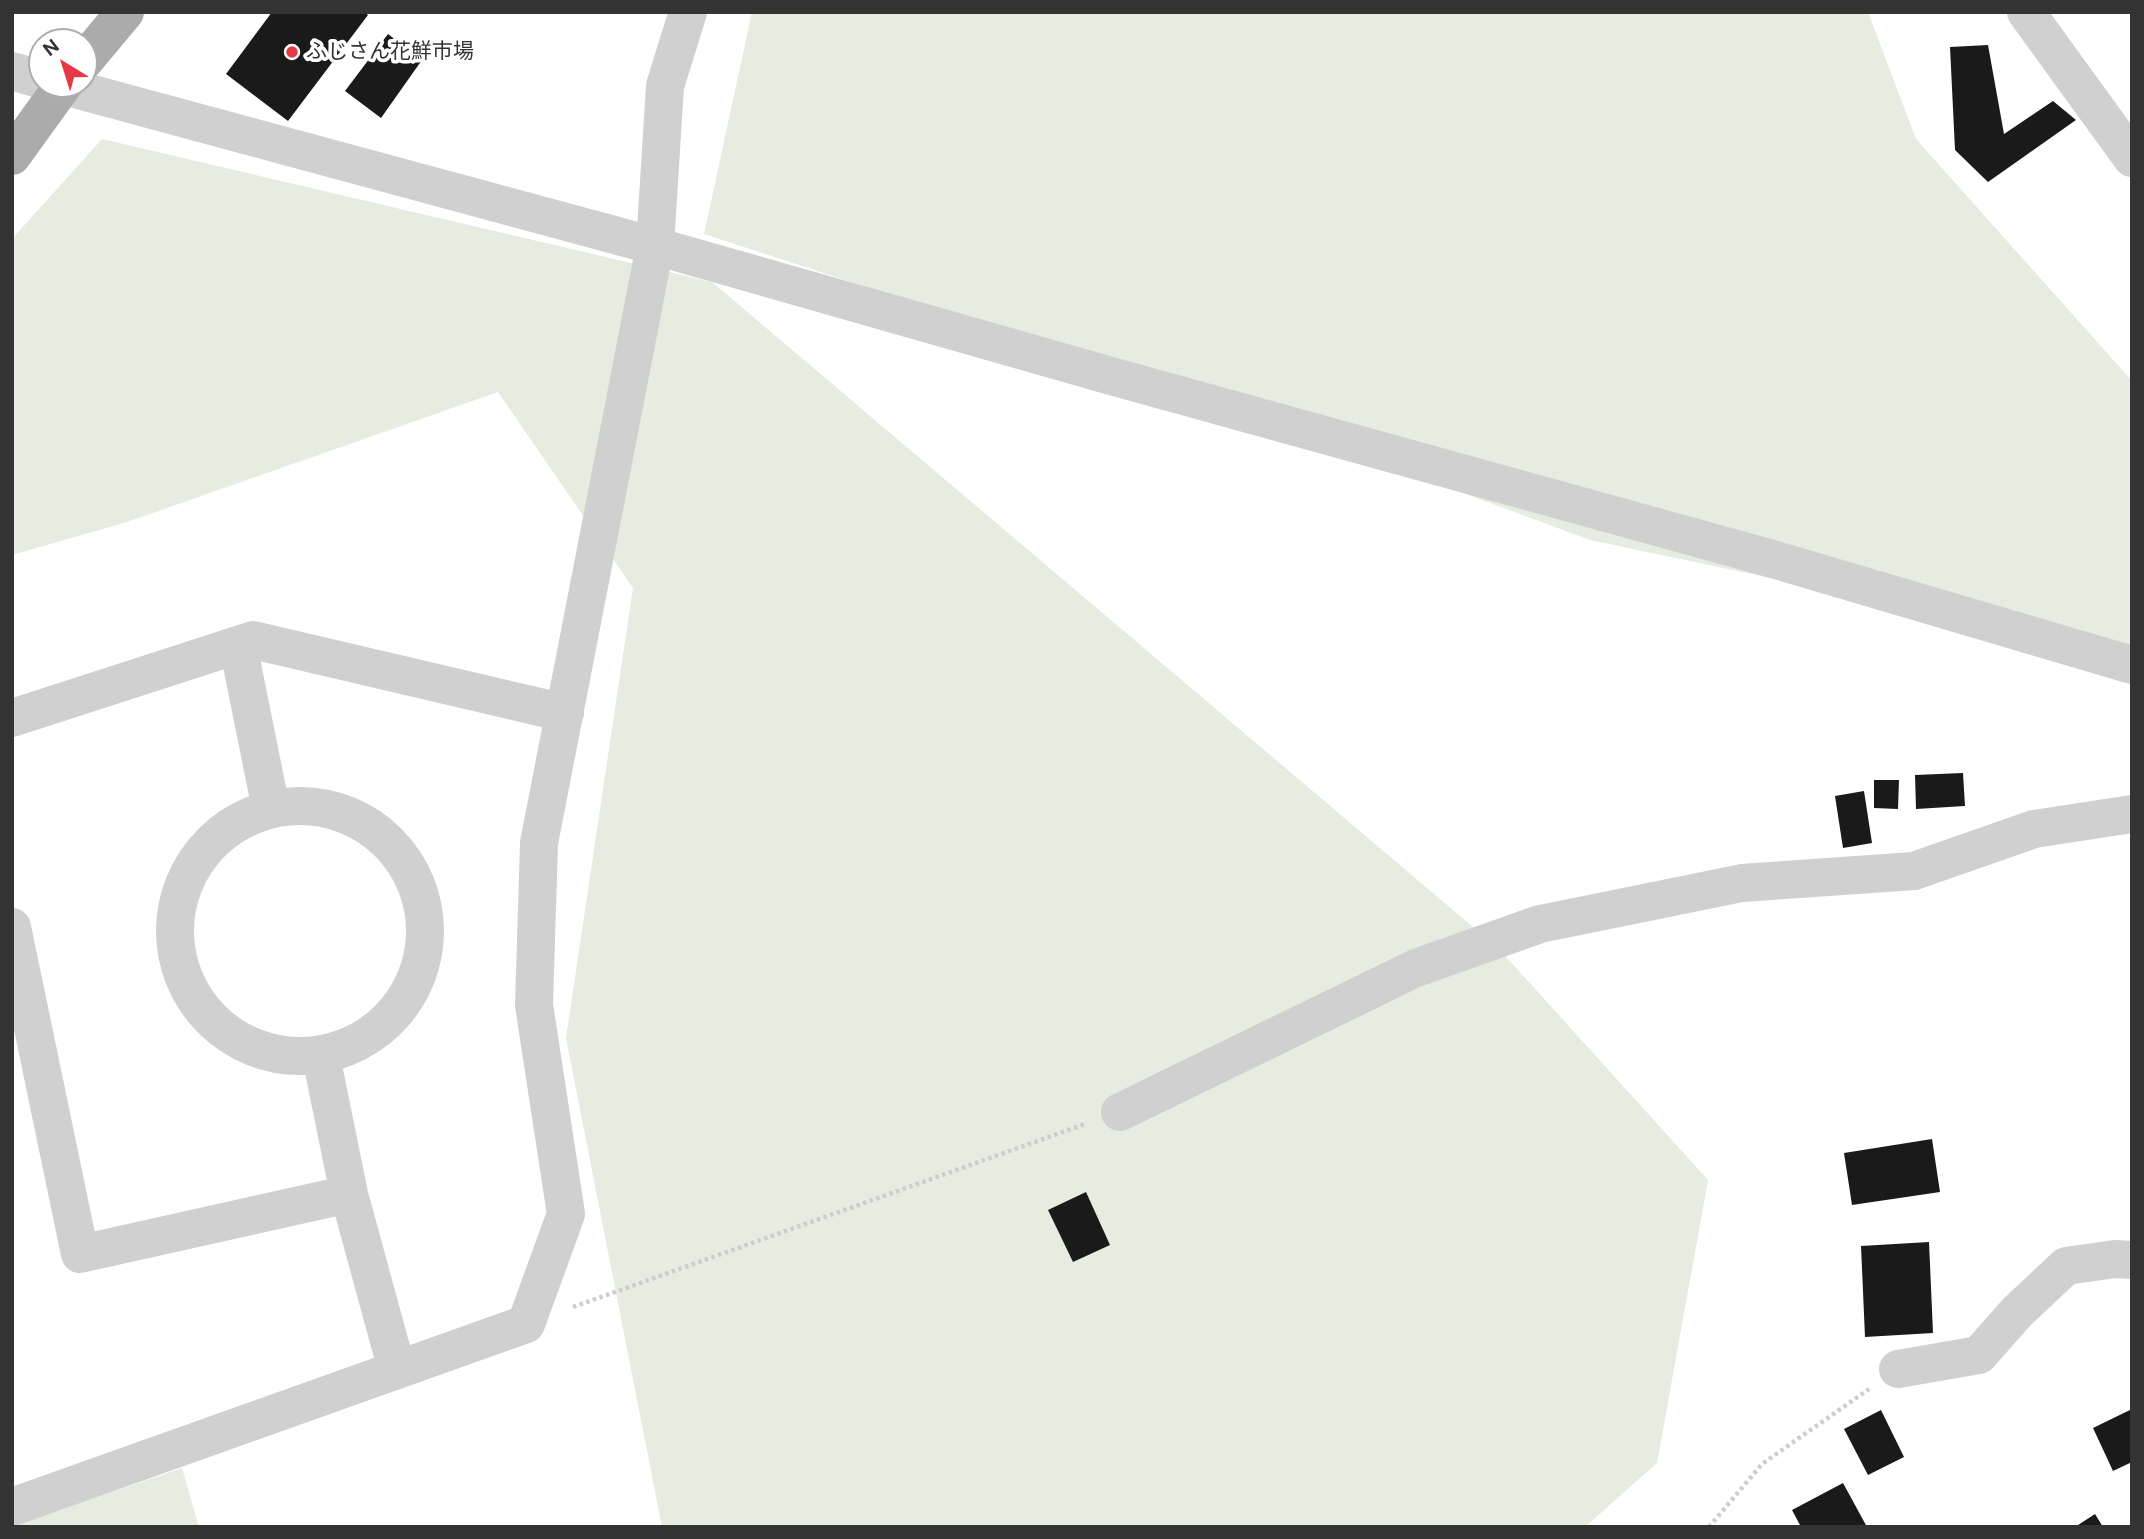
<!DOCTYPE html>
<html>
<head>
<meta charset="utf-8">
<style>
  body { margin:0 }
  #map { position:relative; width:2144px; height:1539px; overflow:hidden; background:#fff; font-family:"DM Sans",sans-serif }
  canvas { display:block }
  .frame { position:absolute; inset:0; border:14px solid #333; pointer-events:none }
  .north { position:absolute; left:28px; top:28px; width:70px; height:70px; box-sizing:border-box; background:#fff; border:2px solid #adadad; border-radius:50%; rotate:322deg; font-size:19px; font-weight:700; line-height:28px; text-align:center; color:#333 }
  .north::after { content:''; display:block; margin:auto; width:24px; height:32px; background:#e63946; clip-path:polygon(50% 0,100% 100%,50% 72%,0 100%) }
</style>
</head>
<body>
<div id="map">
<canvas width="2144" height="1539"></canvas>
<div class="frame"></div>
<div class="north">N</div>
</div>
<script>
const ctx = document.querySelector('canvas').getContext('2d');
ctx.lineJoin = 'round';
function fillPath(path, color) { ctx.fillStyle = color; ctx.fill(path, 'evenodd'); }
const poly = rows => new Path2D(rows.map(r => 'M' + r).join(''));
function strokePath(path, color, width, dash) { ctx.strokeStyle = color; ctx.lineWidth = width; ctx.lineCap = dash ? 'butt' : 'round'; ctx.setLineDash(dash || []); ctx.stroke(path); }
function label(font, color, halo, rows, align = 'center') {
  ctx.font = font + ' "DM Sans","Noto Sans JP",sans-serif'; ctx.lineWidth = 7; ctx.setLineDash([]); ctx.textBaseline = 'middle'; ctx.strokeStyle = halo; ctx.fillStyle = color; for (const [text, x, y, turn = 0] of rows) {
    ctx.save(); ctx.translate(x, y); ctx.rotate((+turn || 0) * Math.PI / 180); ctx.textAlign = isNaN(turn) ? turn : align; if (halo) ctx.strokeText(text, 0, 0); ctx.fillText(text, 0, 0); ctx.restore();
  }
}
fillPath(poly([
  [752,12,1868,12,1916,139,2132,381,2132,654,1590,540,1210,399,704,234],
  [102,139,712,282,1499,949,1708,1180,1657,1463,1585,1527,662,1527,566,1038,633,588,498,392,127,522,12,555,12,239],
  [182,1468,199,1527,12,1527,12,1526]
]), '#e6ecdf');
fillPath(poly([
  [272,12,364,12,368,15,288,121,226,74],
  [388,34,422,60,381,118,345,91],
  [1988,45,2004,134,2053,101,2076,120,1988,182,1955,150,1950,47],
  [1963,773,1965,806,1916,809,1915,775],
  [1874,780,1899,780,1898,809,1874,808],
  [1864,791,1872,843,1843,848,1835,796],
  [1932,1139,1940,1192,1852,1205,1844,1153],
  [1086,1192,1110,1245,1073,1262,1048,1210],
  [1929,1242,1933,1333,1865,1337,1861,1246],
  [2132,1409,2132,1462,2113,1471,2093,1428],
  [1881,1410,1904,1457,1868,1475,1844,1429],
  [1843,1483,1867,1527,1801,1527,1792,1510],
  [2095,1514,2103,1527,2075,1527]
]), '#1a1a1a');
strokePath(poly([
  [573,1307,1085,1124],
  [1709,1527,1762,1464,1869,1389]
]), '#cdcdcd', 4.5, [3.5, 3.5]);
strokePath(poly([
  [2026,12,2132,158],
  [12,71,42,80],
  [56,84,655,246,1111,376,1769,558,2132,665],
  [238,645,271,809],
  [12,718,253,640,565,713],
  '175 931a125 125 0 1 1 250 0a125 125 0 1 1-250 0Z',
  [12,927,80,1254,349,1194],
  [321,1056,349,1194,397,1370],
  [1120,1112,1416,968,1540,924,1742,883,1914,871,2034,829,2132,814],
  [1898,1369,1979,1355,2017,1312,2066,1266,2115,1259,2132,1260],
  [12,1507,526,1324,566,1214,534,1005,539,843,655,246,665,86,688,12]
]), '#d0d0d0', 38);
strokePath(poly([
  [84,61,125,12],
  [12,156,64,84]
]), '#ababab', 38);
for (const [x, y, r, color] of [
  [292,52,7,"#e63946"]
]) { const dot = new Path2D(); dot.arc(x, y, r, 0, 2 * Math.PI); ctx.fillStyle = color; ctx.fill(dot); strokePath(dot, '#fff', 2.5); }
label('21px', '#333', '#fff', [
  ["ふじさん花鮮市場",306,52]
], 'left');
</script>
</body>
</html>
